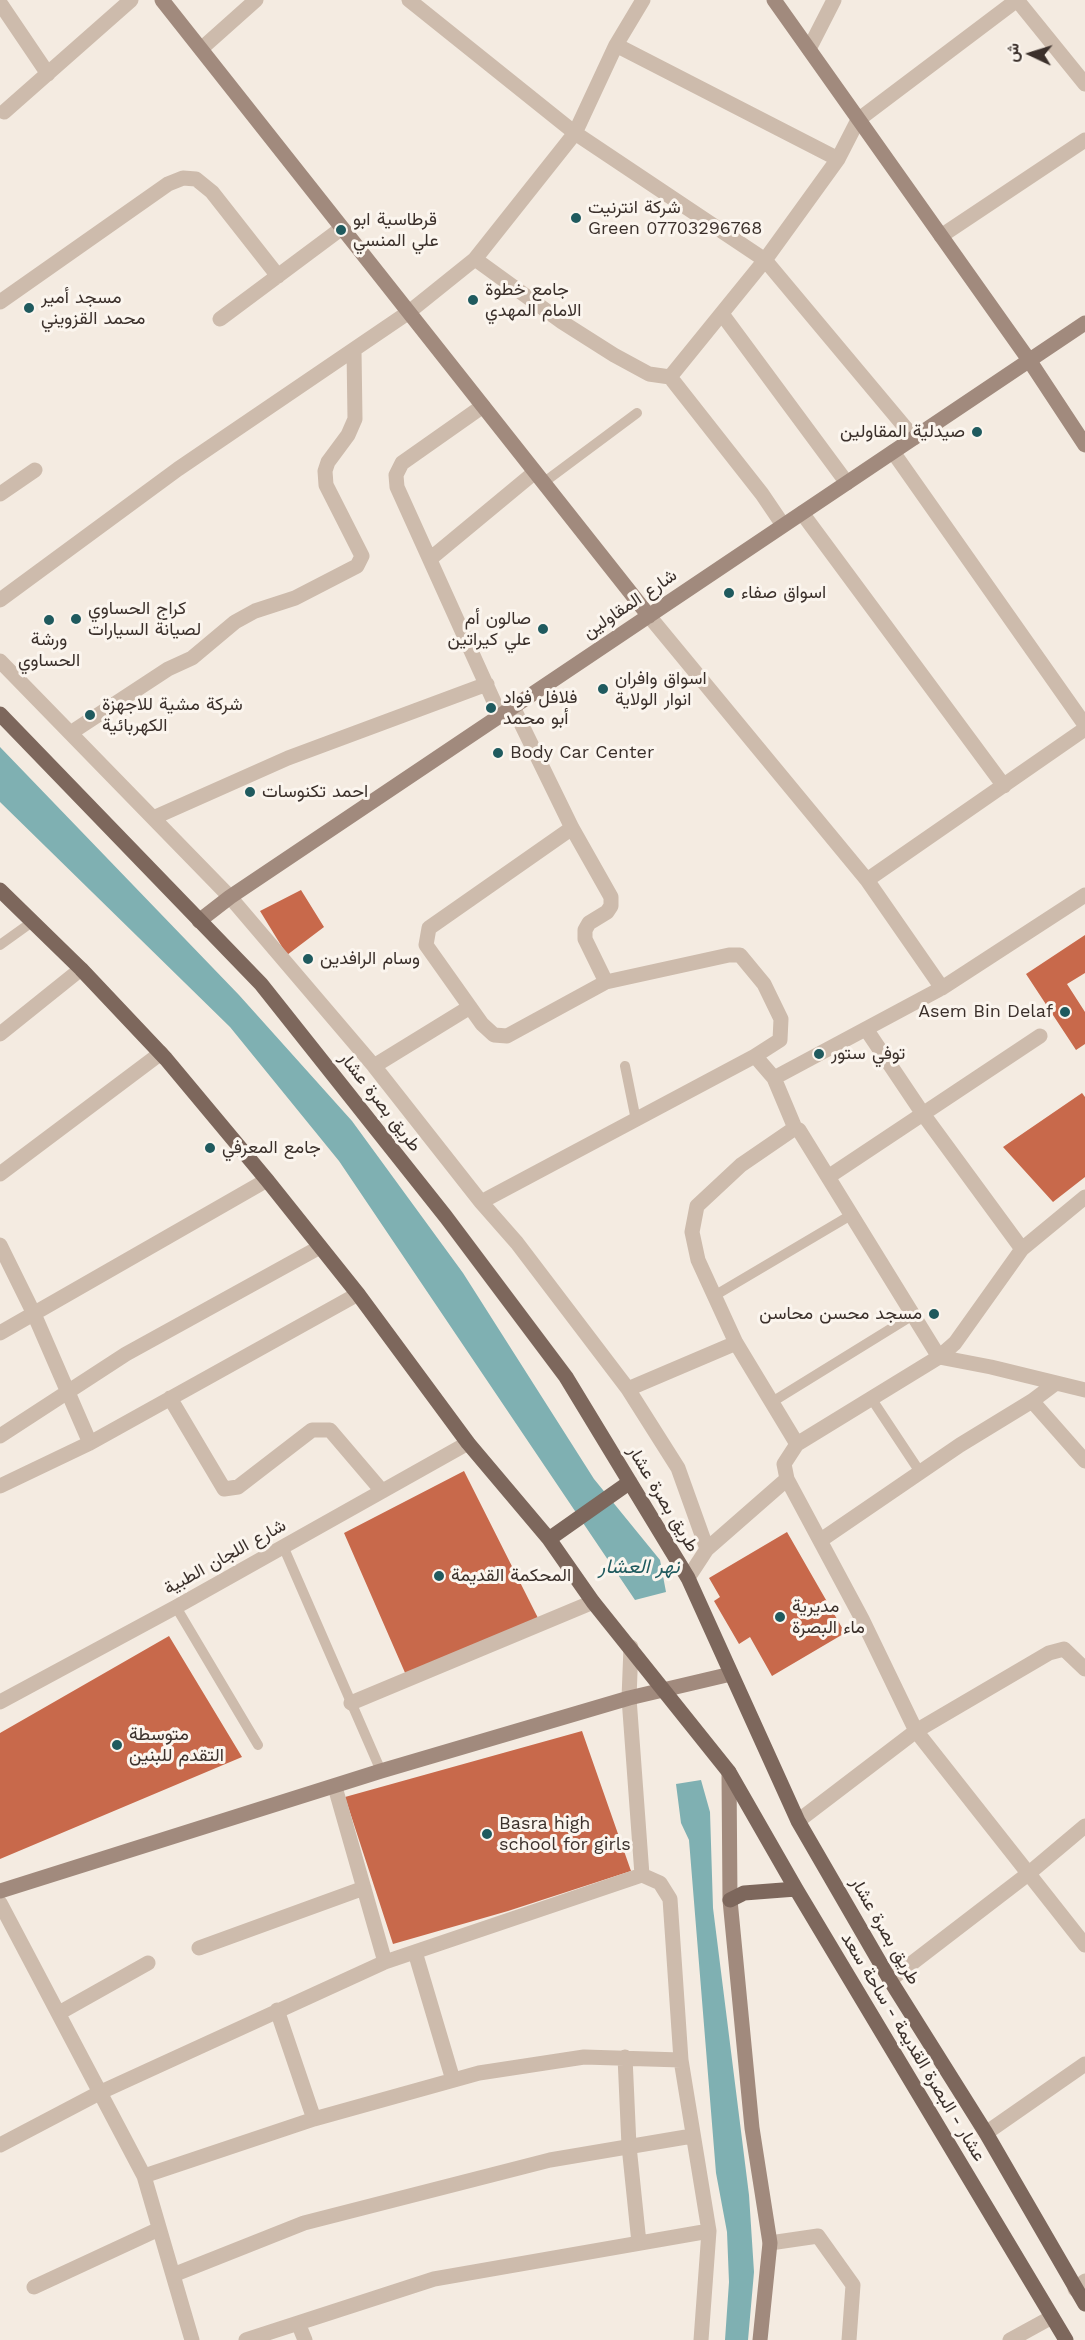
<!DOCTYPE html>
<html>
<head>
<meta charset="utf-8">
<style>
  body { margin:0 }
  #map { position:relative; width:1085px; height:2340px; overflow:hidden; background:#f4ebe1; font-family:"Work Sans",Vazirmatn,sans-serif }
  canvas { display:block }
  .north { position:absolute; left:1001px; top:24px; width:60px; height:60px; -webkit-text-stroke:4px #fbf5ee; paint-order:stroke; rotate:274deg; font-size:16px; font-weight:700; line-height:24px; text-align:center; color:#3b302b }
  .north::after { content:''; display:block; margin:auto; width:21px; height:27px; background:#3b302b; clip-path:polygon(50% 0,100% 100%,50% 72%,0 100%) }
</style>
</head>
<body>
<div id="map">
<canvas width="1085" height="2340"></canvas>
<div class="north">ش</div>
</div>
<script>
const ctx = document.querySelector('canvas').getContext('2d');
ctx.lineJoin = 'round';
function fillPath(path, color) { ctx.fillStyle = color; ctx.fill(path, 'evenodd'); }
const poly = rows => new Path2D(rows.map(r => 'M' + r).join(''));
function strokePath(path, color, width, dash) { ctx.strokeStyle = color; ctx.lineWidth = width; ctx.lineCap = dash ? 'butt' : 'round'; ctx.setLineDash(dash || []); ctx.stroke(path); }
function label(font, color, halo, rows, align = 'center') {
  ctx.font = font + ' "Work Sans",Vazirmatn,sans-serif'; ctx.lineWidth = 6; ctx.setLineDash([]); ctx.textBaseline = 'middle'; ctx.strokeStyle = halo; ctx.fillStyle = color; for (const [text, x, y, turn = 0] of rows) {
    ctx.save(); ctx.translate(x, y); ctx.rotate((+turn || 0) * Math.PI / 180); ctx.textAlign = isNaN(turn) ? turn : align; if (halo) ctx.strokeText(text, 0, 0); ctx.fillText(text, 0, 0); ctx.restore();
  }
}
fillPath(poly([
  [0,747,239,995,352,1121,463,1273,594,1479,660,1560,666,1592,635,1600,339,1161,230,1027,0,802],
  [701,1780,710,1812,713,1908,749,2195,754,2272,748,2340,725,2340,729,2282,727,2232,716,2173,689,1840,681,1823,676,1784]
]), '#7fb0b2');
fillPath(poly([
  [301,890,324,927,287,955,260,911],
  [1085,935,1085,973,1067,984,1085,1012,1085,1044,1076,1050,1026,974],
  [1082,1093,1085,1097,1085,1177,1053,1202,1003,1147],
  [464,1471,538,1618,406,1675,344,1533],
  [787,1532,845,1633,772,1676,750,1637,739,1644,714,1601,720,1597,709,1578],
  [169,1636,242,1757,0,1859,0,1733],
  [582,1731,631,1871,508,1911,393,1944,345,1797]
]), '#c8694b');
strokePath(poly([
  [543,483,637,413],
  [0,945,32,922],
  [625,1066,636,1120],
  [714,1296,851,1215],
  [871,1398,920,1472],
  [772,1402,913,1315],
  [283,1546,381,1771],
  [176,1607,258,1745]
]), '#cdbbac', 10);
strokePath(poly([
  [409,0,575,133,765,260,914,438],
  [0,3,48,74],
  [616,45,838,159],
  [201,49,256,0],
  [809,49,834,0],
  [4,112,131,0],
  [941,236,1085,140],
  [475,259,562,322,614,355,649,374,670,377],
  [0,302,168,184,183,178,196,179,212,192,278,276],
  [722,314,847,483],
  [220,319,342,228],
  [483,406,402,463,396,475,397,487,500,715],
  [893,452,1085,725],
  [0,494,35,470],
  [802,513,1004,786],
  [783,525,762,494,670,377,765,260,838,159,858,120,1017,0,1085,84],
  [430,559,535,472],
  [0,600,178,469,409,312,475,259,575,133,616,45,643,0],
  [649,616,867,880,942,988],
  [0,661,230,897,374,1066,481,1202,517,1243,628,1389,678,1468,707,1549],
  [513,707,572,828,611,897,611,906,607,912,589,923,585,930,585,939,606,982],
  [72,732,168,669,192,658,235,622,255,611,295,598,357,566,362,556,326,485,325,471,328,462,348,435,355,419,354,350],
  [153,818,288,758,487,684],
  [572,828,429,928,426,945,482,1024,494,1035,507,1036,606,982,729,955,740,955,764,984,781,1019,780,1040,755,1056],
  [867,880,1085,729],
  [866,1029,923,1114,1022,1249],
  [0,1034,81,969],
  [374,1066,470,1007],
  [774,1078,942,988,1085,895],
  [795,1128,741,1165,697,1206,692,1232,698,1260,736,1343,797,1444],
  [0,1174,161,1053],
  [828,1177,1040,1036],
  [1085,1197,1022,1249,955,1343,939,1357,797,1444,784,1464,787,1479,862,1619,916,1731,1085,1945],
  [481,1202,755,1056,774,1078,795,1128,799,1130,939,1357,991,1367,1085,1390],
  [0,1245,34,1314,90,1443],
  [0,1333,267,1180],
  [628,1389,736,1343],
  [170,1398,224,1489,238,1487,312,1430,330,1430,382,1491],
  [1032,1401,1085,1461],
  [0,1436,126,1354,320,1247],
  [0,1486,90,1443,358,1294],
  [821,1540,960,1445,1032,1401,1056,1383],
  [688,1578,707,1549,787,1479],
  [631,1647,629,1698,642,1875],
  [0,1702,176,1607,468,1443],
  [351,1703,593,1602],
  [335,1787,385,1962],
  [798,1821,916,1731,1049,1653,1064,1649,1085,1669],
  [0,1903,144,2176,192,2340],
  [199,1948,364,1888],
  [415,1952,453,2080],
  [890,1980,1028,1874,1085,1826],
  [277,2010,314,2119],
  [59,2013,148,1963],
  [625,2057,629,2146,639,2243],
  [986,2133,1085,2064],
  [0,2145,101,2092,385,1962,642,1875,660,1883,670,1899,681,2060,709,2231,701,2340],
  [144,2176,314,2119,479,2073,584,2057,681,2060],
  [770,2243,818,2236,853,2285,849,2340],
  [173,2275,304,2223,550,2160,692,2136],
  [34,2287,159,2229],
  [1075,2289,1085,2281],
  [298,2323,305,2340],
  [246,2340,434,2279,709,2231],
  [1010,2340,1052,2317]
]), '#cdbbac', 15);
strokePath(poly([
  [162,0,649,616],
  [774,0,1029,360,1085,445],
  [199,921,230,897,1085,323],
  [729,1772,730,1900,752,2128,770,2243,760,2340],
  [0,1891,381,1771,629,1698,731,1674]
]), '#a18a7d', 15);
strokePath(poly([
  [0,714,261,984,446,1217,566,1377,688,1578,798,1821,890,1980,986,2133,1085,2304],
  [0,890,81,969,166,1059,267,1180,358,1294,468,1443,549,1539,593,1602,729,1772,796,1889,1066,2340],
  [549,1539,630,1482],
  [730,1900,744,1893,796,1889]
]), '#7d675c', 15);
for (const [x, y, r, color] of [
  [576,218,6,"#1f5a5e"],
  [341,230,6,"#1f5a5e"],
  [473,300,6,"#1f5a5e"],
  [29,308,6,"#1f5a5e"],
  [977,432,6,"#1f5a5e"],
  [729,593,6,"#1f5a5e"],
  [76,619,6,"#1f5a5e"],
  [49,620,6,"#1f5a5e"],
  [543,629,6,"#1f5a5e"],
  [603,689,6,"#1f5a5e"],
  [491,708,6,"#1f5a5e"],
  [90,715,6,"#1f5a5e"],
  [498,753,6,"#1f5a5e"],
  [250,792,6,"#1f5a5e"],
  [308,959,6,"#1f5a5e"],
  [1065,1012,6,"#1f5a5e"],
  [819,1054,6,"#1f5a5e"],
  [210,1148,6,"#1f5a5e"],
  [934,1314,6,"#1f5a5e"],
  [439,1576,6,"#1f5a5e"],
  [780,1617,6,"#1f5a5e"],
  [117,1745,6,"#1f5a5e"],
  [487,1834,6,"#1f5a5e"]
]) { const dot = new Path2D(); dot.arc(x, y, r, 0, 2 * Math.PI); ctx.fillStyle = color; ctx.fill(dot); strokePath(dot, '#fbf5ee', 2); }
label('18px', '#3b302b', '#fbf5ee', [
  ["شركة انترنيت",588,208],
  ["Green 07703296768",588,229],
  ["قرطاسية ابو",353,220],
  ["علي المنسي",353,241],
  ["جامع خطوة",485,290],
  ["الامام المهدي",485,311],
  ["مسجد أمير",41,298],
  ["محمد القزويني",41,319],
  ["صيدلية المقاولين",965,432,"right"],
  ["اسواق صفاء",741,593],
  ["كراج الحساوي",88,609],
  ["لصيانة السيارات",88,630],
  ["صالون أم",531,619,"right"],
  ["علي كيراتين",531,640,"right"],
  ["ورشة",49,640,"center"],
  ["الحساوي",49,661,"center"],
  ["اسواق وافران",615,679],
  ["انوار الولاية",615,700],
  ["فلافل فواد",503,698],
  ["أبو محمد",503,719],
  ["شركة مشية للاجهزة",102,705],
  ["الكهربائية",102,726],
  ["Body Car Center",510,753],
  ["احمد تكنوسات",262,792],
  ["وسام الرافدين",320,959],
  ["Asem Bin Delaf",1053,1012,"right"],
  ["توفي ستور",831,1054],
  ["جامع المعرفي",222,1148],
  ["مسجد محسن محاسن",922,1314,"right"],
  ["المحكمة القديمة",451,1576],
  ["مديرية",792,1607],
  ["ماء البصرة",792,1628],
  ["متوسطة",129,1735],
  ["التقدم للبنين",129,1756],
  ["Basra high",499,1824],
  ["school for girls",499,1845]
], 'left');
label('18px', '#3b302b', '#fbf5ee', [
  ["شارع المقاولين",630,604,-34],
  ["طريق بصرة عشار",380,1102,52],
  ["طريق بصرة عشار",663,1499,59],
  ["شارع اللجان الطبية",225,1557,-29],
  ["طريق بصرة عشار",885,1931,60],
  ["عشار - البصرة القديمة - ساحة سعد",913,2047,59]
]);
label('italic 20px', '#1f5a5e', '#fbf5ee', [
  ["نهر العشار",639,1567]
]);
</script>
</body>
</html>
